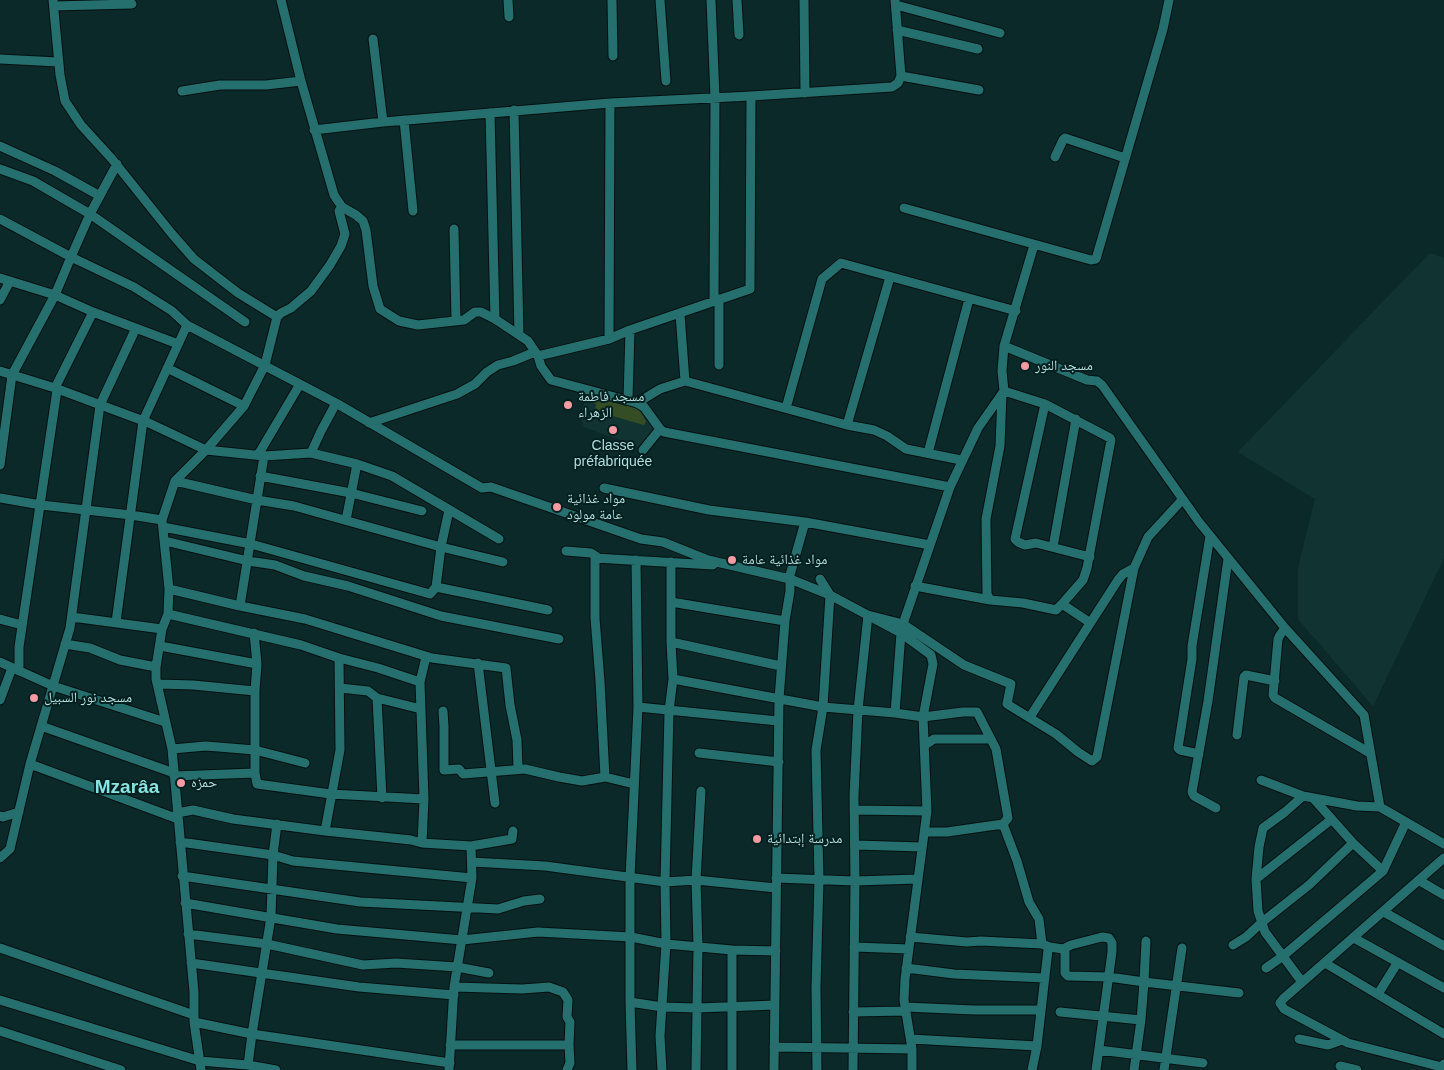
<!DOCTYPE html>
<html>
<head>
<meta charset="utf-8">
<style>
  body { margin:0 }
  canvas { display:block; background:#0b2929 }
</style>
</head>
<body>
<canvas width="1444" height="1070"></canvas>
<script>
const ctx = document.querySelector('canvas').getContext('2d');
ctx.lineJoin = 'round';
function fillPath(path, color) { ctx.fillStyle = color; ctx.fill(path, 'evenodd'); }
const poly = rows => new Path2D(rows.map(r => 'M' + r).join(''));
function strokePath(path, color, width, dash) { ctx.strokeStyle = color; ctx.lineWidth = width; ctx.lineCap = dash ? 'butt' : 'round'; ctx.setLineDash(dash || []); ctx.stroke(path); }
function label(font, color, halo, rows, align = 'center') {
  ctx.font = font + ' Arial,"Noto Naskh Arabic",sans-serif'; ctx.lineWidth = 4; ctx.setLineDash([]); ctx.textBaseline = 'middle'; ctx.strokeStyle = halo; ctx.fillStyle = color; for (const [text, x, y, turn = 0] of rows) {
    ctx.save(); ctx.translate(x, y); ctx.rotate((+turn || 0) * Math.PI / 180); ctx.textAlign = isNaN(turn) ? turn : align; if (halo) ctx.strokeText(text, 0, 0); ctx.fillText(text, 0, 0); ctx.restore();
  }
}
fillPath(poly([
  [1430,253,1444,258,1444,558,1373,706,1298,619,1298,568,1315,499,1238,452],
  [588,392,638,407,654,429,639,447,584,427,580,416]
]), '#113433');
fillPath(poly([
  [588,393,600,395,601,399,607,397,622,402,638,408,646,421,644,425,595,411,596,404,586,401]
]), '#354d24');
const minor = poly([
  [53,0,60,75,65,101,81,125,112,159,172,234,194,259,238,293,277,317],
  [281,0,301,81,334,195,342,207,356,215,363,221,366,230,373,286,380,309,399,321,418,325,464,320,475,312,481,312,495,319,528,341,538,356,541,366,551,380,637,403,644,407,660,429,664,432,950,487],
  [508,0,509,17],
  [612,0,613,56],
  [660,0,666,81],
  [711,0,715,97,714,301],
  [737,0,739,35],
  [804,0,805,93],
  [896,5,1000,33],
  [54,6,132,4],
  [897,30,978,49],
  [373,39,383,122],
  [0,59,58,62],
  [901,76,979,90],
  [182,91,220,85,266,85,301,81],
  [514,110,519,335],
  [490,113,495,319],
  [404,120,413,211],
  [314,130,383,122,610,103,751,96,892,87,898,83,901,76,895,0],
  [0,146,55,171,100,196],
  [1055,157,1063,140,1065,138,1125,158],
  [117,164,90,214,71,257,134,287,172,311,187,325,336,403,482,488,491,487,641,539,663,542,708,560,790,579,830,595,901,633,931,655,933,664,923,717,927,811,905,979,904,1000,912,1049,912,1070],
  [0,169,33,181,90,214,245,322],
  [904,208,1091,260,1096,259,1163,29,1169,0],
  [0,219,71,257,55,295,12,375,0,465],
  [454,229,456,321],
  [0,278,55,295,93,312,178,344],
  [0,300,10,281],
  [680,314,685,381],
  [609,339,610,103],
  [1004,346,1087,380,1097,381,1102,385,1199,522,1285,628,1364,715,1380,807,1444,844],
  [538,356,609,339,630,330,750,289,751,96],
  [719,365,719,299],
  [167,368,244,406],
  [0,371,55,388,149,423,206,450,264,456,311,453,357,464,392,476,499,539],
  [55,388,93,312],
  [1002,394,1000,446,986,519,987,594,990,600,1023,603,1056,610,1062,604,1083,580,1087,568,1111,440,1110,438,1045,404,1004,391],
  [628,399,630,330],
  [637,403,660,389,685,381,847,425,874,430,887,436,906,449,961,460],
  [1045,404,1015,539,1018,542,1025,545,1036,543,1090,557],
  [786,408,822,279,841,263,1016,311],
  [369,423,457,394,475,384,487,372,498,365,513,361,535,352],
  [847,425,890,277],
  [643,450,660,429],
  [311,453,321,431,336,403],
  [928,453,969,299],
  [258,455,300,384],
  [260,476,351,493,422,511],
  [175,481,257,500,294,506,441,547,503,562],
  [604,488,709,510,805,522,930,545],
  [0,498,41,505,131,515,162,520],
  [346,520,357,464],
  [163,527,251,544,430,594,436,587,441,547,449,510],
  [165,541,248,561,275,565,304,576,348,586,441,616,559,639],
  [1053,547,1076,419],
  [566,551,591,553,597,557],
  [915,586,990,600],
  [436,587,548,610],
  [169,589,240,606,305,619,432,658,506,668,510,705,517,740,518,768],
  [671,602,785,621],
  [1062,604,1089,622],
  [240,606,264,456],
  [168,614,301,645,339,658,378,668,420,682],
  [72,617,162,629],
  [0,619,22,625],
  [116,622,143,421,187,325],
  [1285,628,1280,635,1278,639,1273,695,1275,698,1370,753],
  [254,633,257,664,255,691,255,773],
  [671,642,781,666],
  [65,644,90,648,120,660,156,667],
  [160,646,257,664],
  [0,662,53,686,165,722],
  [478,663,495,803],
  [19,671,19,647,57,390],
  [673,679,823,707,895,713,901,633,903,624,950,487,978,428,1004,391,1002,371,1004,346,1034,245],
  [158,684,193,685,255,691],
  [340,688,368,691,377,698,421,709],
  [377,698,382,798],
  [0,700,12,668],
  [638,707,778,721],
  [443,711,444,726,444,770,459,769,463,774,525,769,559,777,582,781,605,777,634,784],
  [895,713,923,717,963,712,977,712,996,749,1008,818,1003,824,1017,861,1029,902,1039,919,1042,944],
  [1030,717,1118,580,1123,574,1134,568],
  [41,726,174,773],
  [1237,735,1244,677,1246,675,1275,681],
  [925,745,934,739,991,739],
  [172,749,206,746,255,750,305,763],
  [699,753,779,762],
  [1199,754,1180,750,1178,748,1192,659,1192,646,1210,536],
  [30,764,178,819],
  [174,776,255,773,257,784,331,794,424,799],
  [605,777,600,681,595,618,595,558,713,565],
  [1261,780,1303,796,1357,806,1380,807],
  [1313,798,1353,843,1383,871],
  [1216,808,1194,796,1192,792,1208,701,1228,559],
  [854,810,927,811],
  [177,813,193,810,233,819,325,831,411,840,422,843,471,846,472,878,454,987,449,1070],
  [0,816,3,817,19,812],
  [325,831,340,750,339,658],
  [925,832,947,832,1003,824],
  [180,842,273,855,293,861,472,878],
  [422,843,424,799,420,682,426,657],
  [855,845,922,847],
  [471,846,512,839,513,831],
  [0,858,10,849,30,764,70,628,100,405,136,328],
  [1444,858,1283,999,1280,1003,1284,1009,1348,1043,1442,1067,1444,1064],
  [472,862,545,866,665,882,696,880,776,888],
  [182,876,360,902,498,909,524,901,540,899],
  [776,878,855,881,917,879],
  [1256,879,1332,819],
  [1420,881,1444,895],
  [185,903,337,929,462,940,538,932,631,937,666,944,732,950],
  [1384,912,1444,946],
  [188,934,267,944,363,965,396,963,457,967,489,973],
  [910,937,967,942,981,941,1042,944,1047,946],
  [1354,938,1444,988],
  [1146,941,1144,982,1239,993],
  [1233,945,1246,937,1261,923,1309,885,1353,843],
  [854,947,909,949],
  [0,948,194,1015],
  [1063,949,1071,945,1102,937,1109,938,1112,943,1112,952,1096,1070],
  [191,963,359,987,454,995],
  [1325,963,1444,1034],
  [906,968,954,974,1045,978],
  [1266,968,1283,956,1383,871,1406,822],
  [1302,982,1265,932,1258,911,1256,879,1259,847,1263,828,1285,812,1303,796],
  [454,987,522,989,549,987,563,992,568,1000,567,1017,570,1022,569,1045,570,1063,567,1070],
  [1378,994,1398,962],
  [0,1000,200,1061,248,1065,276,1070],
  [630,1002,662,1007,697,1008,775,1005],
  [905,1007,974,1010,1041,1010],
  [853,1012,906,1011],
  [1060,1012,1141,1020],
  [194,1022,252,1034,450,1063],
  [0,1031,121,1070],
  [911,1039,1037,1046],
  [1299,1039,1328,1045,1342,1040],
  [450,1045,569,1045],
  [774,1047,912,1049],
  [1099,1050,1203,1063],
  [248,1065,252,1034,271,917,273,855,277,824],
  [1340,1066,1357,1070],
  [201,1070,194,1022,194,992,172,749,156,679,156,667,162,629,168,614,169,589,162,520,175,481,206,450,244,406,265,365,277,317,281,313,291,308,311,291,330,265,341,246,345,234,339,211,342,207],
  [632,1070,630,1002,630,878,638,707,636,560],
  [662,1070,660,1036,666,944,665,882,669,711,673,679,671,642,671,562],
  [696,1070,698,946,696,880,701,791],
  [732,1070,732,950,776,951],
  [774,1070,779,699,785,621,790,591,790,575,805,522],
  [817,1070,816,988,819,879,816,750,823,707,830,595,820,579],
  [853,1070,855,881,854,796,858,710,868,615,903,624,964,665,1011,684,1007,704,1056,734,1078,752,1092,761,1097,757,1134,568,1148,537,1182,500],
  [1032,1070,1037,1046,1048,950,1050,947,1063,949,1065,952,1065,973,1068,976,1109,977,1144,982,1141,1020,1134,1070],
  [1164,1070,1182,948]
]);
strokePath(minor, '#04100f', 11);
strokePath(minor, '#256f6e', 9);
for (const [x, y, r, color] of [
  [1025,366,5,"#f49aa3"],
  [568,405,5,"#f49aa3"],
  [613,430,5,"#f49aa3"],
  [557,507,5,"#f49aa3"],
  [732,560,5,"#f49aa3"],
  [34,698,5,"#f49aa3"],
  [181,783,5,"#f49aa3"],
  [757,839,5,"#f49aa3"]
]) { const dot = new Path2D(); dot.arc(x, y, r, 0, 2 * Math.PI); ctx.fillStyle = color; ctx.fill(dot); strokePath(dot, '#02201f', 2); }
label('14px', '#b3dedd', '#02201f', [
  ["مسجد النور",1035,366],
  ["مسجد فاطمة",578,397],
  ["الزهراء",578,413],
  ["Classe",613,446,"center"],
  ["préfabriquée",613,462,"center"],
  ["مواد غذائية",567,499],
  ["عامة مولود",567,515],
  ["مواد غذائية عامة",742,560],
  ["مسجد نور السبيل",44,698],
  ["حمزه",191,783],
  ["مدرسة إبتدائية",767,839]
], 'left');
label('bold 19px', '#87e4e2', '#02201f', [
  ["Mzarâa",127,788]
]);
</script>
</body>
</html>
